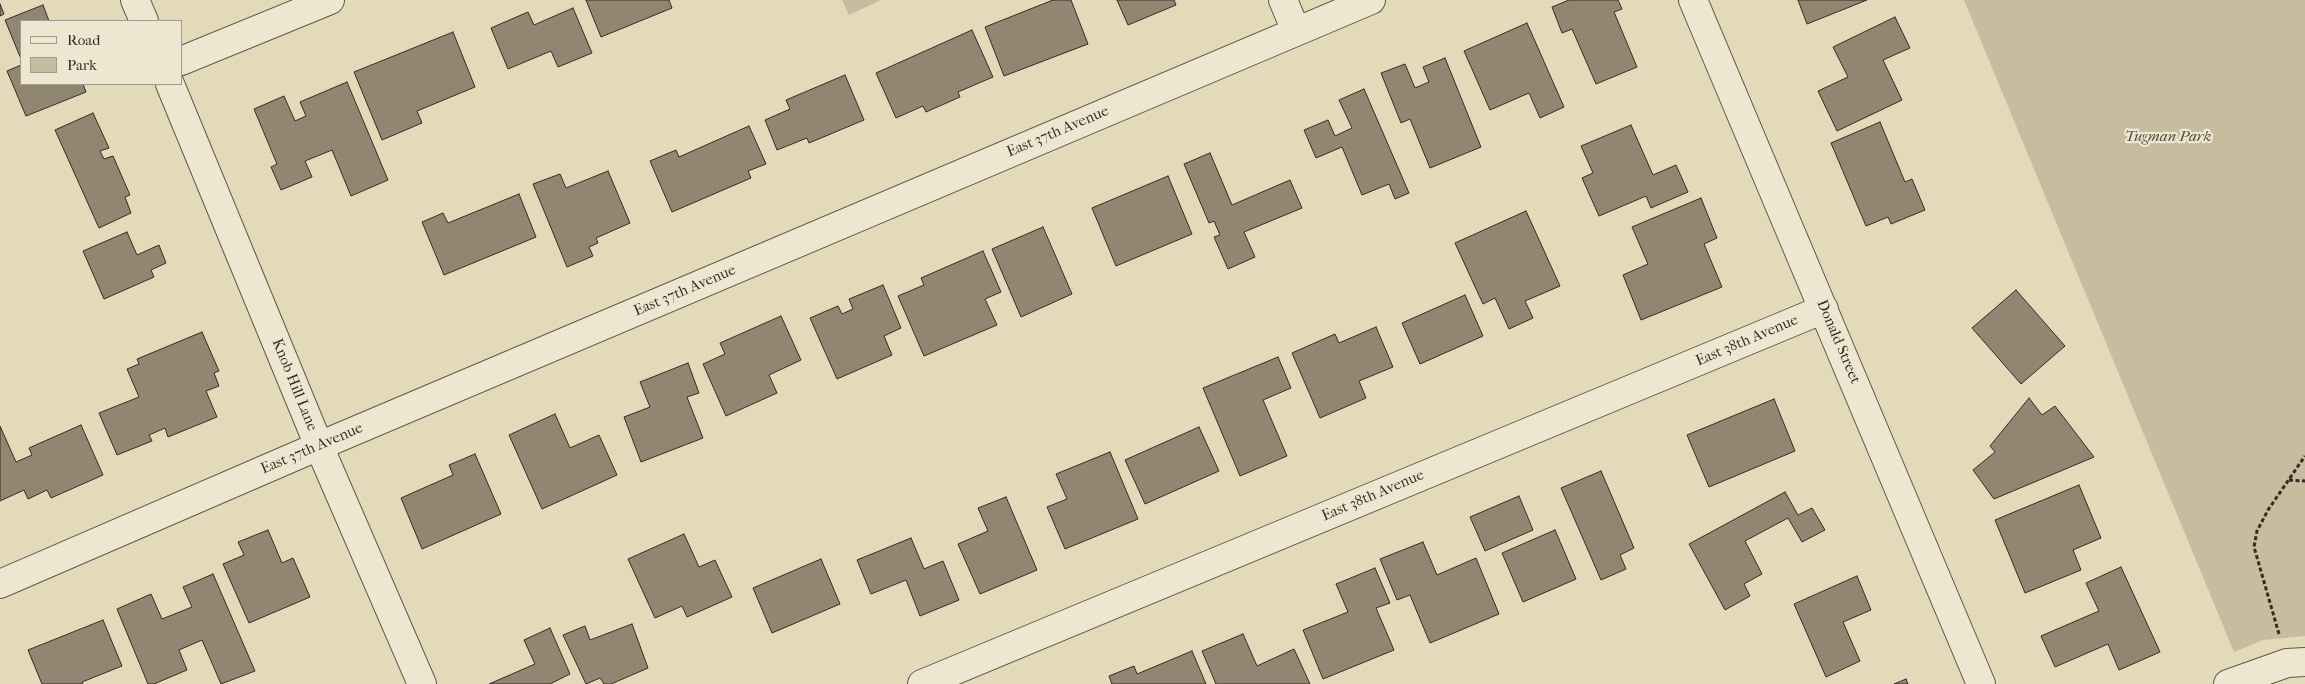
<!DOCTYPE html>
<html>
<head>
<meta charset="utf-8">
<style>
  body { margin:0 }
  #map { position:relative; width:2305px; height:684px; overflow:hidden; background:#e3daba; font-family:"IM FELL French Canon",serif }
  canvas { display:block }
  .legend { position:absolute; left:20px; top:20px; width:162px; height:65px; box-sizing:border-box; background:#ede7d2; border:1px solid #a59b8c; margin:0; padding:6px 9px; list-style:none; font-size:15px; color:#392a22 }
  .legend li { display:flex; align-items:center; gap:10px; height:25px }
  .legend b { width:25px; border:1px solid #a59b8c }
</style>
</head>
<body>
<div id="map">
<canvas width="2305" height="684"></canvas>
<ul class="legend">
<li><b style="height:6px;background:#ede7d2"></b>Road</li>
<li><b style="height:14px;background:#c6bca0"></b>Park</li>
</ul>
</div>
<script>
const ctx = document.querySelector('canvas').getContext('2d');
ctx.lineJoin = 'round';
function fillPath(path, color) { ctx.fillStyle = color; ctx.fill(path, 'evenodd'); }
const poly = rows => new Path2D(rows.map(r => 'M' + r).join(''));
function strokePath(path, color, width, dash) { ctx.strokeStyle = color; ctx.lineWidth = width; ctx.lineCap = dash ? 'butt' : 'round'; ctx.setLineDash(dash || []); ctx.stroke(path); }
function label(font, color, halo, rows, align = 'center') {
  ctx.font = font + ' "IM FELL French Canon",serif'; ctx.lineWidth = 4.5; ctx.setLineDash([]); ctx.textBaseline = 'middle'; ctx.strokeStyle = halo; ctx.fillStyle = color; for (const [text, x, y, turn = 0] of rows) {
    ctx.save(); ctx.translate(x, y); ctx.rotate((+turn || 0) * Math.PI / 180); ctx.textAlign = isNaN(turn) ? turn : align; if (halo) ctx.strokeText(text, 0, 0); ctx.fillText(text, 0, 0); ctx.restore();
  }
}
fillPath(poly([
  [842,0,881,0,849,15],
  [1964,0,2305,0,2305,636,2263,640,2234,652]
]), '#c6bca0');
const building = poly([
  [586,0,669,0,672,8,601,37,586,0],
  [1053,0,1071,0,1088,44,1004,76,985,27,1053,0],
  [1117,0,1174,0,1176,5,1128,25,1117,0],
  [1569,0,1618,0,1622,9,1614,12,1637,67,1596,84,1572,29,1562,33,1552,7,1569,0],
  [1798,0,1867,0,1807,24,1798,0],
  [0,4,4,14,0,16,0,4],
  [43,5,49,21,21,21,21,59,5,20,43,5],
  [573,8,592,53,558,67,551,51,508,69,491,28,528,12,534,25,573,8],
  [1895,17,1910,48,1883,60,1902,100,1837,131,1818,91,1848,77,1833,47,1895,17],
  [1527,23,1564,107,1540,118,1529,93,1490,110,1464,51,1527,23],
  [972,30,993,77,958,92,960,97,926,112,923,106,896,118,876,73,972,30],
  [453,32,475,87,417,111,422,123,382,140,354,72,453,32],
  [1445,58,1481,147,1430,168,1410,119,1401,123,1381,73,1405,64,1415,88,1429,82,1423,67,1445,58],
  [21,65,21,84,83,84,86,92,26,116,7,71,21,65],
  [845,75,864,120,809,143,807,138,777,150,765,120,790,109,786,100,845,75],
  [347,82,388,180,351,196,332,150,305,161,312,177,281,190,271,167,277,164,254,109,284,96,295,121,306,116,300,102,347,82],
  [1364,89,1409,193,1395,199,1389,184,1362,195,1342,147,1316,158,1304,130,1328,120,1335,136,1352,128,1339,100,1364,89],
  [93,113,109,148,100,151,104,159,113,156,130,195,125,197,131,213,99,228,55,130,93,113],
  [1880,122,1905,182,1912,179,1925,210,1891,224,1888,217,1866,226,1831,143,1880,122],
  [1631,125,1653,175,1676,165,1688,192,1651,208,1646,196,1599,216,1582,178,1593,173,1581,146,1631,125],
  [749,126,766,164,748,171,751,178,672,212,650,161,676,150,679,157,749,126],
  [1210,153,1232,205,1290,180,1302,208,1244,232,1255,257,1228,269,1214,237,1220,235,1214,221,1209,223,1184,164,1210,153],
  [608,171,630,223,596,238,598,243,589,247,593,256,567,267,533,184,560,174,566,188,608,171],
  [1168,176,1192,234,1116,266,1092,208,1168,176],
  [519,194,536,237,444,275,422,222,443,213,448,223,519,194],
  [1701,198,1717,238,1704,244,1722,287,1641,320,1623,275,1648,264,1632,227,1701,198],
  [1526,211,1560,286,1525,301,1533,318,1509,329,1495,298,1483,304,1455,243,1526,211],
  [1043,227,1072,294,1021,317,992,249,1043,227],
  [127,232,137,255,159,245,166,263,151,270,154,277,104,299,83,251,127,232],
  [983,251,1001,292,985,299,997,325,924,356,898,296,924,285,921,278,983,251],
  [883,285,901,328,884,336,892,355,837,379,810,318,838,306,842,314,853,309,849,299,883,285],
  [2016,290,2065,346,2021,384,1972,328,2016,290],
  [1465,295,1483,336,1420,364,1402,323,1465,295],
  [781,316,801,360,769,375,777,393,726,416,703,364,725,354,720,343,781,316],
  [1376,327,1393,367,1359,381,1366,398,1320,418,1292,353,1335,334,1339,343,1376,327],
  [202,332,219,371,214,373,219,386,206,391,217,417,168,437,165,428,149,435,152,441,117,455,99,413,139,397,127,369,139,364,137,359,202,332],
  [1278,357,1291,388,1263,400,1287,456,1240,476,1203,388,1278,357],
  [688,363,699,393,687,397,703,438,641,462,624,417,650,407,640,382,688,363],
  [2029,398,2042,415,2055,406,2094,457,1994,499,1973,470,1995,452,1990,446,2029,398],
  [1774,399,1795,451,1709,487,1687,435,1774,399],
  [555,414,570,448,599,435,617,475,542,509,509,435,555,414],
  [81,425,103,475,51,498,47,490,28,499,24,490,0,501,0,426,16,462,32,455,29,448,81,425],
  [1199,427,1219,471,1145,504,1125,460,1199,427],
  [1110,452,1138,519,1065,549,1047,507,1067,499,1056,474,1110,452],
  [475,454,501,514,422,549,401,498,453,475,449,465,475,454],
  [1601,471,1634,548,1620,555,1626,569,1601,580,1561,488,1601,471],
  [2079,485,2101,538,2073,550,2081,570,2025,593,1995,520,2079,485],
  [1785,492,1798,515,1812,508,1825,530,1802,542,1788,518,1745,541,1762,574,1744,584,1750,596,1725,610,1689,544,1785,492],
  [1519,496,1533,530,1485,551,1470,517,1519,496],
  [1006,497,1037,570,980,594,958,544,988,531,978,508,1006,497],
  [268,530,282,563,293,558,310,597,249,623,223,564,244,555,238,542,268,530],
  [1555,530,1576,579,1523,602,1502,553,1555,530],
  [684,534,699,567,715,560,732,597,687,617,682,606,655,618,628,559,684,534],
  [911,538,924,569,943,561,959,600,920,616,906,580,871,594,857,560,911,538],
  [1423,542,1437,575,1476,558,1499,614,1430,643,1410,595,1397,600,1380,559,1423,542],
  [821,559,840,604,772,633,753,588,821,559],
  [2121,567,2160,652,2119,670,2108,644,2055,667,2041,636,2099,611,2086,583,2121,567],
  [1375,568,1390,603,1376,608,1394,650,1323,679,1303,630,1348,612,1336,584,1375,568],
  [213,574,255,671,221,684,202,640,179,650,187,670,154,684,148,684,117,609,151,594,162,619,192,607,183,587,213,574],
  [1857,576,1871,610,1843,622,1860,661,1826,677,1794,604,1857,576],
  [103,620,122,666,82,682,83,684,42,684,28,650,103,620],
  [632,624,648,668,611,684,604,684,600,678,586,684,563,635,585,626,590,640,632,624],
  [550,628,570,674,550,684,489,684,535,664,524,640,550,628],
  [1243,634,1257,666,1294,649,1310,684,1216,684,1202,651,1243,634],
  [1192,651,1206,684,1112,684,1109,676,1134,666,1137,674,1192,651],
  [1906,679,1908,684,1894,684,1906,679]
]);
fillPath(building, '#918671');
strokePath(building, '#392a22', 1);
const minor = poly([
  [135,0,144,21],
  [1283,0,1296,31],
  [1693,0,1981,684],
  [181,61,330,0],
  [170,84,319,446,422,684],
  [0,584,319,446,1371,0],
  [922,684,1824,309],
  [2228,684,2287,663,2305,662]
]);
strokePath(minor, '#645648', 30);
strokePath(poly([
  [2289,480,2305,481],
  [2279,634,2254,547,2257,531,2268,510,2305,456]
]), '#392a22', 3, [4, 2.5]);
strokePath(minor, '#ede7d2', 28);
label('15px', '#392a22', '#ede7d2', [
  ["East 37th Avenue",1058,132,-23],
  ["East 37th Avenue",685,291,-23],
  ["East 38th Avenue",1747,341,-23],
  ["Donald Street",1838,342,67],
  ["Knob Hill Lane",294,385,68],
  ["East 37th Avenue",312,449,-23],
  ["East 38th Avenue",1373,496,-23]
]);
label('italic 15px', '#55473b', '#ede7d2', [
  ["Tugman Park",2168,137]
]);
</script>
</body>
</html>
